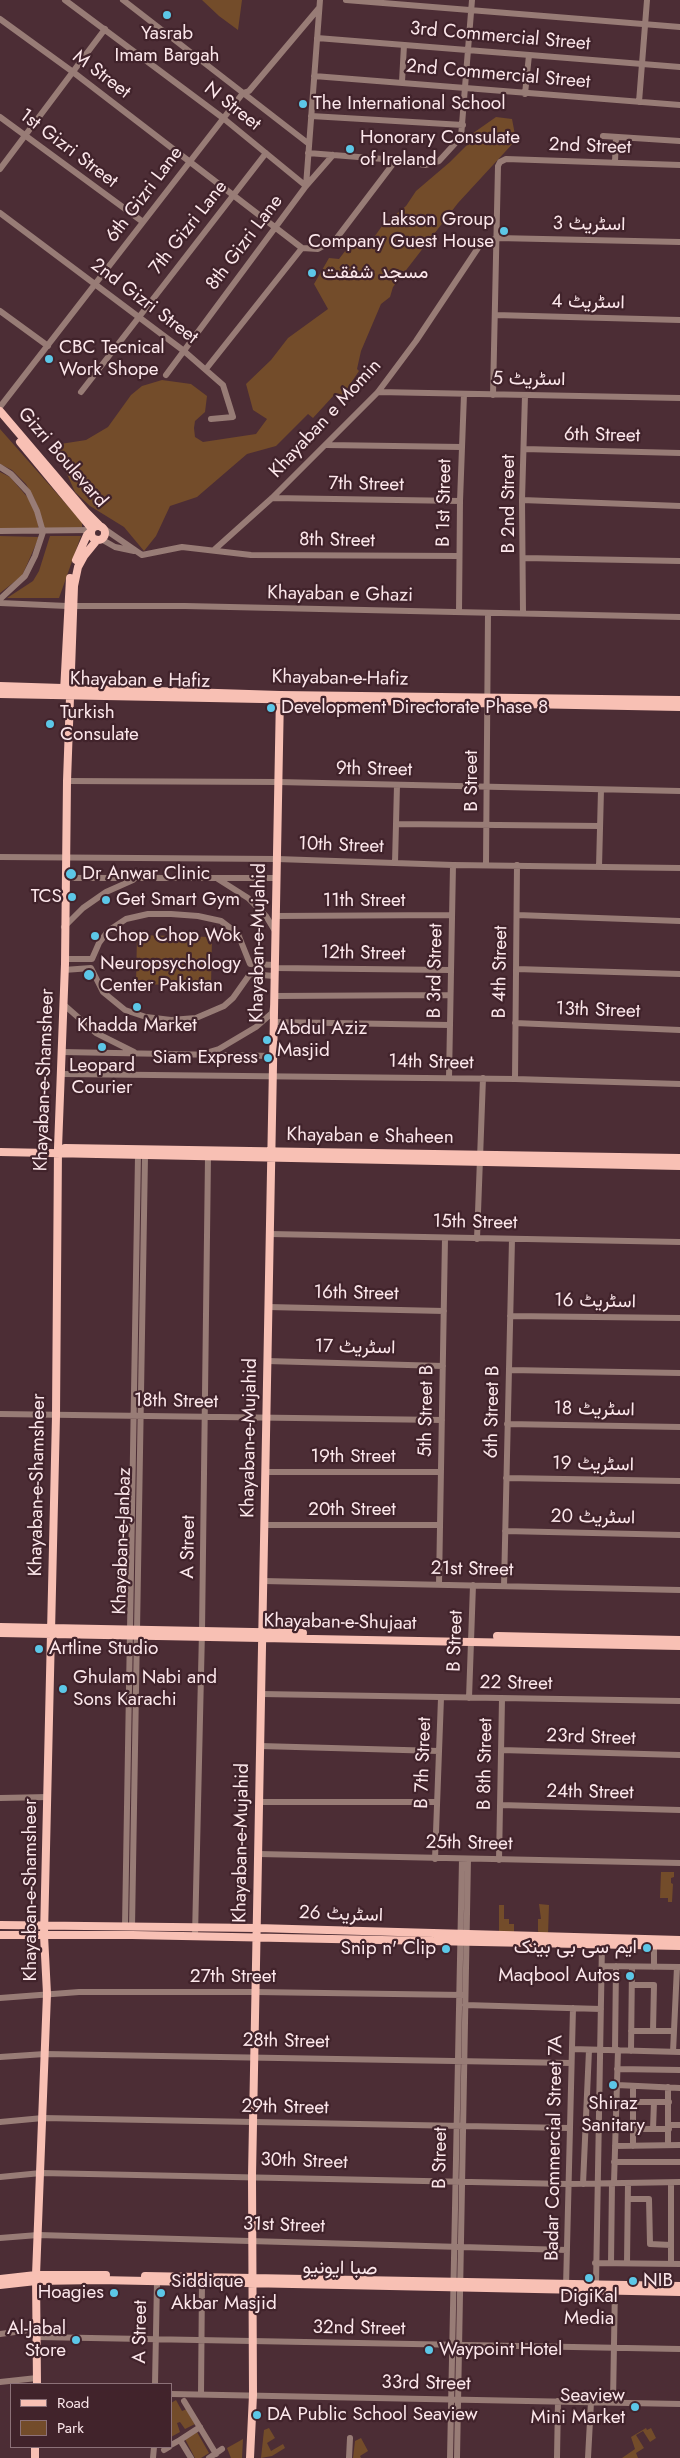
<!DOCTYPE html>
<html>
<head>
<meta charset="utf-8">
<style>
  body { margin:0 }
  #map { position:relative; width:680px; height:2458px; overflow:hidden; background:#4c2d35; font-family:Jost,sans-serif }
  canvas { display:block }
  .legend { position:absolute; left:10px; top:2383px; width:162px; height:65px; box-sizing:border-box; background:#41232b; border:1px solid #8c7178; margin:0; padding:6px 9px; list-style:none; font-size:15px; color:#fce7eb }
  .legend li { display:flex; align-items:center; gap:10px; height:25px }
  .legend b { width:25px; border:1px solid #8c7178 }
</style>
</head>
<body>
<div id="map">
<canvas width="680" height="2458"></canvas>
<ul class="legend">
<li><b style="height:6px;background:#f8c0b4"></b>Road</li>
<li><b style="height:14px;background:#734c2a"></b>Park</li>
</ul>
</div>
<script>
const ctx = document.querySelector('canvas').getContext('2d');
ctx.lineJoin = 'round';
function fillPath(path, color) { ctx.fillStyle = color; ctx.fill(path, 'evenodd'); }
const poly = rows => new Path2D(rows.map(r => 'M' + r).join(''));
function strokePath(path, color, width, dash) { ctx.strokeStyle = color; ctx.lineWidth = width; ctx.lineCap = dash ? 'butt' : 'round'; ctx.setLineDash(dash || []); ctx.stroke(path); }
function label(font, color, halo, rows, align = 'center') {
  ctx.font = font + ' Jost,Vazirmatn,sans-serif'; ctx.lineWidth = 4.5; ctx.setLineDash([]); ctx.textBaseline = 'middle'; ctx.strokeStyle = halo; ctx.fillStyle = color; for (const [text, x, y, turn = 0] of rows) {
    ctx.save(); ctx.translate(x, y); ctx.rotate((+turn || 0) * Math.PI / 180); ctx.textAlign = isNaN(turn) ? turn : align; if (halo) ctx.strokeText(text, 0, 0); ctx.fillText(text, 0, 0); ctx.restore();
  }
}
fillPath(poly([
  [202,0,242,0,238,30,219,16],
  [496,117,512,119,516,140,458,203,393,287,390,297,381,304,361,351,357,369,359,371,342,396,335,394,313,418,308,414,276,446,247,454,197,497,170,506,156,536,144,551,124,527,90,506,75,492,54,445,86,440,108,427,131,395,142,386,162,380,191,384,207,396,205,412,195,421,194,428,195,437,203,442,256,434,267,419,253,410,246,384,271,360,288,338,328,309,314,284,329,258,339,259,349,246,370,243,382,226,406,206,416,191,450,162,469,143,469,136],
  [0,429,82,522,82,529,45,530,35,500,26,484,12,470,0,464],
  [0,472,10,477,29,499,38,519,38,528,0,529],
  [0,536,39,537,22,576,0,593],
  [50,536,81,536,59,598,7,598,33,581,39,571],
  [137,935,212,937,211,986,136,984],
  [661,1872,674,1872,674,1877,671,1878,671,1883,673,1884,672,1902,668,1902,668,1898,660,1898],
  [539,1904,549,1905,548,1935,539,1934,538,1931,538,1919,541,1919],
  [499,1905,504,1905,504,1919,509,1919,509,1924,514,1924,514,1935,499,1935],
  [176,2400,182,2411,187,2409,195,2424,185,2429,180,2422,177,2423,180,2432,171,2437,171,2403],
  [269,2428,275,2438,267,2443,271,2451,283,2444,285,2448,272,2456,261,2458,264,2430],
  [646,2428,647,2430,651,2428,656,2438,650,2442,643,2431,636,2435,644,2448,636,2453,638,2458,622,2458,635,2449,631,2437],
  [197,2432,209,2453,201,2458,195,2458,185,2439],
  [361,2438,368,2451,360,2456,361,2458,353,2458,355,2441],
  [243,2439,242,2458,231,2458,227,2448]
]), '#734c2a');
strokePath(poly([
  [65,0,223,118,306,186],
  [123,0,309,144],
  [346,0,680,27],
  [0,19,73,72,302,248],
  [317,38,680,67],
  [314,76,680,105],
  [402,82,404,45],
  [525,94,529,55],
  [639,102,647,0],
  [311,116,463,125],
  [0,117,143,222],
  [603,136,680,141],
  [308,153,396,160,425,165,439,161,461,137,472,0],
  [615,162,616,137],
  [0,169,105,29],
  [306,186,320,0],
  [0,213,184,351,223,385,233,417,211,419],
  [302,248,318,249,336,239,396,160],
  [0,311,48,346],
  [495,315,680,320],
  [206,369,302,248],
  [166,375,306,186,333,155],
  [81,392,266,153],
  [378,392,680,398],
  [493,395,498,166,500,162,506,159,680,165],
  [0,407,243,93,249,91,319,8],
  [327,445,461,447],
  [524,449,680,453],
  [0,467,11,474,28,492,37,511,43,532,35,556,25,576,0,599],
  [272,498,460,501],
  [522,500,680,506],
  [103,528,142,555,182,547,251,555,459,556],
  [0,531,91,530],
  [101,539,115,547,134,551],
  [214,550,272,498,378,392,416,341,480,245,497,238,680,242],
  [524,558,680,561],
  [0,603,67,606,185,606,680,617],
  [459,612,460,501,464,394],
  [523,613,522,500,525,395],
  [67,781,278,782,680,791],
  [396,824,600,826],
  [0,857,277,859,453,865,680,868],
  [395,863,397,785],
  [486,865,488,613],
  [599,867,601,790],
  [66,878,276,878],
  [218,879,248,898,266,916,275,931],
  [517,915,680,921],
  [276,916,452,915],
  [64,927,83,908,106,892,133,880],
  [65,959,92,959,99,943,108,931,126,919,148,914,171,914,198,916,221,921,238,934,250,964,275,965],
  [275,968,450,970],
  [516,969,680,974],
  [64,970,91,968,103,992,125,1010,146,1017,171,1020,196,1018,224,1006,233,998,250,974,274,976],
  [274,996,450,995],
  [63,1004,96,1033,134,1052],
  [274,1022,449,1025],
  [515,1023,680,1030],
  [62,1052,273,1056],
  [209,1052,219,1049,256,1027,272,1013,273,1007],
  [62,1074,515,1079,680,1084],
  [449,1078,453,865],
  [515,1079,517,865],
  [270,1234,680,1242],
  [477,1239,483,1078],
  [268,1307,444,1311],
  [510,1316,680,1318],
  [267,1361,443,1366],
  [509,1370,680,1373],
  [0,1414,442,1420],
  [507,1424,680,1427],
  [265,1472,441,1472],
  [506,1478,680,1481],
  [264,1525,440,1525],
  [505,1531,680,1535],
  [263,1581,680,1590],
  [439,1584,445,1238],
  [504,1586,512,1239],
  [261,1694,680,1701],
  [469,1698,473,1585],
  [260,1746,439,1751],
  [501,1750,680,1755],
  [0,1798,48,1797],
  [259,1802,437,1802],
  [500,1805,680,1810],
  [258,1854,680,1863],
  [435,1859,441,1698],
  [499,1860,502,1699],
  [125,1926,138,1156],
  [132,1927,145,1156],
  [195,1936,202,1631,208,1157],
  [602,1966,680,1967],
  [654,1967,654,1941],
  [632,1985,654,1985,653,2031],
  [0,1998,79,1992,256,1992,463,1995],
  [465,2005,601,2009],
  [631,2031,674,2031],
  [572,2049,680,2052],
  [615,2050,616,1966],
  [631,2051,632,1967],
  [673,2052,677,1967],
  [0,2057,45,2054,571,2063],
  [617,2069,680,2070],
  [617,2085,680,2088],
  [668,2087,668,2145],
  [633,2102,669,2102],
  [0,2122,43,2118,569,2128],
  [669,2125,680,2125],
  [633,2129,669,2129],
  [653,2129,654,2102],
  [615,2146,680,2145],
  [633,2146,633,2086],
  [614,2162,680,2162],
  [0,2177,41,2173,567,2184,680,2182],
  [614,2183,618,2050],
  [583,2184,589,2050],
  [628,2199,649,2199,650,2244,671,2245],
  [0,2238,38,2235,567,2250],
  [595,2263,680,2264],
  [611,2263,612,2183],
  [627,2263,628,2183],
  [671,2264,671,2183],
  [596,2284,602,1944],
  [566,2287,573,2008],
  [0,2334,37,2329],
  [37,2337,680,2349],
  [0,2382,37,2378],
  [155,2384,157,2281],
  [171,2394,680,2404],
  [201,2394,202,2282],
  [184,2401,216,2454],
  [613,2402,615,2286],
  [171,2445,180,2440],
  [164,2450,169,2447],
  [153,2458,154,2447],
  [191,2458,180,2440,200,2427],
  [209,2458,222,2449],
  [349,2458,350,2438],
  [450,2458,462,1859],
  [457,2458,468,1859],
  [557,2458,558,2401],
  [588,2458,591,2402]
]), '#987c76', 6);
strokePath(poly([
  [0,411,86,512,101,527],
  [20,442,92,529],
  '91 533a7 7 0 1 1 14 0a7 7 0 1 1-14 0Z',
  [76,560,87,535,91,531],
  [0,686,280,695,680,700],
  [64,692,70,578],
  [0,694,680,707],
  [65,1148,680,1158],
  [0,1152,680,1166],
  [0,1627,303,1633],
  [0,1633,680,1646],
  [497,1636,680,1640],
  [0,1925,257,1928,680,1940],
  [0,1935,132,1935,680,1946],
  [145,2276,680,2286],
  [0,2279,36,2275,106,2275],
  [0,2285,36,2281,99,2280,680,2292],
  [37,2384,36,2275,47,1994,44,1935,56,1416,58,1148,65,964,67,781,74,586,78,567,84,556,97,540],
  [35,2458,35,2447],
  [250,2458,253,2395,252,2176,280,695]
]), '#f8c0b4', 8);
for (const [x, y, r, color] of [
  [167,15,5,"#5cc7e7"],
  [303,104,5,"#5cc7e7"],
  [350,149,5,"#5cc7e7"],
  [504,231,5,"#5cc7e7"],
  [312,273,5,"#5cc7e7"],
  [49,359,5,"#5cc7e7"],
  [271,708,5,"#5cc7e7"],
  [50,724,5,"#5cc7e7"],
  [71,874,6,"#5cc7e7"],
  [72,897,5,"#5cc7e7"],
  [106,900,5,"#5cc7e7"],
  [95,936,5,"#5cc7e7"],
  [89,975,6,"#5cc7e7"],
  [137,1007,5,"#5cc7e7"],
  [267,1040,5,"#5cc7e7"],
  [102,1047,5,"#5cc7e7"],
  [268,1058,5,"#5cc7e7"],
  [39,1649,5,"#5cc7e7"],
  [63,1689,5,"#5cc7e7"],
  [647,1948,5,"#5cc7e7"],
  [446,1949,5,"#5cc7e7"],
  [630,1976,5,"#5cc7e7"],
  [613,2085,5,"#5cc7e7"],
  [589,2278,5,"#5cc7e7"],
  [633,2281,5,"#5cc7e7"],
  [114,2293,5,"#5cc7e7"],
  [161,2293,5,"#5cc7e7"],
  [76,2340,5,"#5cc7e7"],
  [429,2350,5,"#5cc7e7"],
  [635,2407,5,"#5cc7e7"],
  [257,2415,5,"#5cc7e7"]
]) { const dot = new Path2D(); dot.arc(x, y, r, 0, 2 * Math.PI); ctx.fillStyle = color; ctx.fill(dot); strokePath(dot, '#41232b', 2); }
label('19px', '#fce7eb', '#41232b', [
  ["Yasrab",167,34,"center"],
  ["Imam Bargah",167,56,"center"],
  ["The International School",313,104],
  ["Honorary Consulate",360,138],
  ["of Ireland",360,160],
  ["Lakson Group",494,220,"right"],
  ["Company Guest House",494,242,"right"],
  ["مسجد شفقت",322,273],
  ["CBC Tecnical",59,348],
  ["Work Shope",59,370],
  ["Development Directorate Phase 8",281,708],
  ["Turkish",60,713],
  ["Consulate",60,735],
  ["Dr Anwar Clinic",82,874],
  ["TCS",62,897,"right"],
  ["Get Smart Gym",116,900],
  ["Chop Chop Wok",105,936],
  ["Neuropsychology",100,964],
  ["Center Pakistan",100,986],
  ["Khadda Market",137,1026,"center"],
  ["Abdul Aziz",277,1029],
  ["Masjid",277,1051],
  ["Siam Express",258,1058,"right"],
  ["Leopard",102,1066,"center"],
  ["Courier",102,1088,"center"],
  ["Artline Studio",49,1649],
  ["Ghulam Nabi and",73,1678],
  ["Sons Karachi",73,1700],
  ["ایم سی بی بینک",637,1948,"right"],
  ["Snip n' Clip",436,1949,"right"],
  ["Maqbool Autos",620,1976,"right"],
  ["Shiraz",613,2104,"center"],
  ["Sanitary",613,2126,"center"],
  ["NIB",643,2281],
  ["Siddique",171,2282],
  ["Akbar Masjid",171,2304],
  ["Hoagies",104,2293,"right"],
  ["DigiKal",589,2297,"center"],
  ["Media",589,2319,"center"],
  ["Al-Jabal",66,2329,"right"],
  ["Store",66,2351,"right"],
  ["Waypoint Hotel",439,2350],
  ["Seaview",625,2396,"right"],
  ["Mini Market",625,2418,"right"],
  ["DA Public School Seaview",267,2415]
], 'left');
label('19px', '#fce7eb', '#41232b', [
  ["3rd Commercial Street",500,37,5],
  ["M Street",101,75,37],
  ["2nd Commercial Street",498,75,5],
  ["N Street",232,107,38],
  ["2nd Street",590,147,2],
  ["1st Gizri Street",68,149,37],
  ["6th Gizri Lane",145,195,-53],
  ["اسٹریٹ 3",589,225,1],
  ["7th Gizri Lane",189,228,-52],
  ["8th Gizri Lane",245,243,-53],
  ["2nd Gizri Street",144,302,37],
  ["اسٹریٹ 4",588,303,1],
  ["اسٹریٹ 5",529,380,1],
  ["Khayaban e Momin",326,419,-47],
  ["6th Street",602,436,1],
  ["Gizri Boulevard",62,458,49],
  ["7th Street",366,485,1],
  ["B 1st Street",445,503,-89],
  ["B 2nd Street",509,504,-90],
  ["8th Street",337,541,1],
  ["Khayaban e Ghazi",340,595,1],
  ["Khayaban-e-Hafiz",340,679,1],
  ["Khayaban e Hafiz",140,681,1],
  ["9th Street",374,770,1],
  ["B Street",472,781,-90],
  ["10th Street",341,846,2],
  ["11th Street",364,901],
  ["Khayaban-e-Mujahid",259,943,-89],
  ["12th Street",363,954,1],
  ["B 3rd Street",436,971,-89],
  ["B 4th Street",501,972,-89],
  ["13th Street",598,1011,2],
  ["14th Street",431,1063,1],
  ["Khayaban-e-Shamsheer",45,1080,-88],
  ["Khayaban e Shaheen",370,1137,1],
  ["15th Street",475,1223,1],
  ["16th Street",356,1294,1],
  ["اسٹریٹ 16",595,1302,1],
  ["اسٹریٹ 17",355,1348,1],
  ["18th Street",176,1402,1],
  ["اسٹریٹ 18",594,1410,1],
  ["5th Street B",427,1411,-89],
  ["6th Street B",493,1412,-89],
  ["Khayaban-e-Mujahid",250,1438,-89],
  ["19th Street",353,1457],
  ["اسٹریٹ 19",593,1465,1],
  ["Khayaban-e-Shamsheer",38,1485,-89],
  ["20th Street",352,1510],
  ["اسٹریٹ 20",593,1518,1],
  ["Khayaban-e-Janbaz",123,1541,-88],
  ["A Street",189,1547,-89],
  ["21st Street",472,1570,1],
  ["Khayaban-e-Shujaat",340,1623,1],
  ["B Street",456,1641,-88],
  ["22 Street",516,1684,1],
  ["23rd Street",591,1738,2],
  ["B 7th Street",424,1763,-88],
  ["B 8th Street",486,1764,-89],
  ["24th Street",590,1793,1],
  ["Khayaban-e-Mujahid",242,1843,-89],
  ["25th Street",469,1844,1],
  ["Khayaban-e-Shamsheer",31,1890,-90],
  ["اسٹریٹ 26",341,1915,2],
  ["27th Street",233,1977],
  ["28th Street",286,2042,1],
  ["29th Street",285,2108,1],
  ["Badar Commercial Street 7A",555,2148,-89],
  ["B Street",441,2158,-89],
  ["30th Street",304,2162,2],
  ["31st Street",284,2226,2],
  ["صبا ایونیو",340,2269,1],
  ["32nd Street",359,2329,1],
  ["A Street",141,2332,-89],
  ["33rd Street",426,2384,1]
]);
</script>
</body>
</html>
